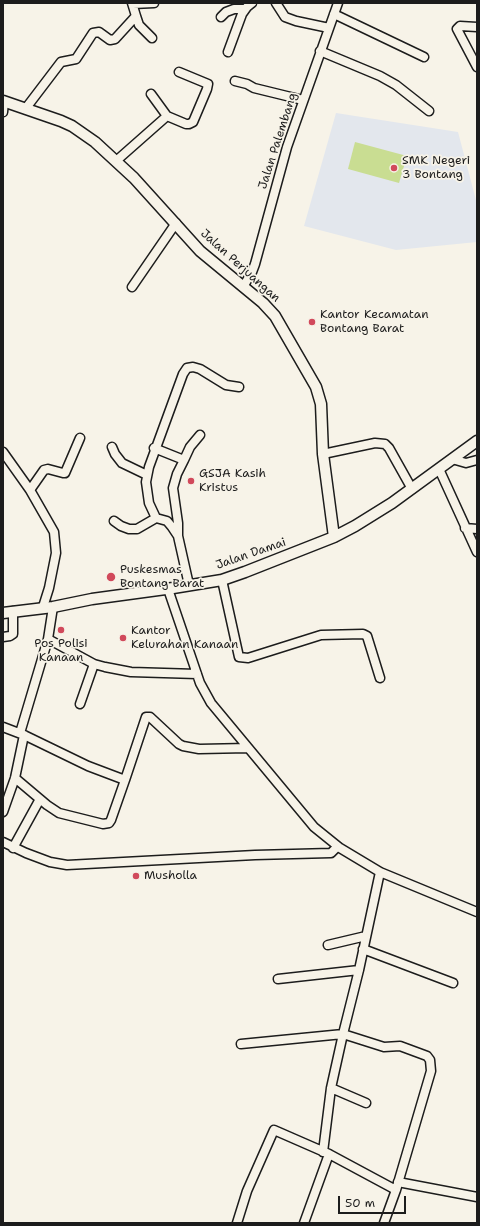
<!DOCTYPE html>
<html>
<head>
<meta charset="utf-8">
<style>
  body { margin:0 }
  #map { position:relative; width:480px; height:1226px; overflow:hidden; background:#f7f3e8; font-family:"Shantell Sans",sans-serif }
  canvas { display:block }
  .frame { position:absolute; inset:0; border:4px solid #1c1c1c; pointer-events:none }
  .scale { position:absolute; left:338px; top:1196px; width:68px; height:18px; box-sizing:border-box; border:2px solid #1c1c1c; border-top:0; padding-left:5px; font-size:12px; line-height:14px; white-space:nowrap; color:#1c1c1c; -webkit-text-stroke:3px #f7f3e8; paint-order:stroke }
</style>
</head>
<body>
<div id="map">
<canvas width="480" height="1226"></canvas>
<div class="frame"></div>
<div class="scale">50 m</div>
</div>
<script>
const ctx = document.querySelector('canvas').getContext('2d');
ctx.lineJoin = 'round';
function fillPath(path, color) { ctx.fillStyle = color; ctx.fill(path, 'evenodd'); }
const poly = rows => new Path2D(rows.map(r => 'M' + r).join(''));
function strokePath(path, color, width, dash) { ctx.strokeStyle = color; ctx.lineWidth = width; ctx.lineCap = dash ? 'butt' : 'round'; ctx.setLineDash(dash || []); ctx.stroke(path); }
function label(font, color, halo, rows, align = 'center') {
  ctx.font = font + ' "Shantell Sans",sans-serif'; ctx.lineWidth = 3.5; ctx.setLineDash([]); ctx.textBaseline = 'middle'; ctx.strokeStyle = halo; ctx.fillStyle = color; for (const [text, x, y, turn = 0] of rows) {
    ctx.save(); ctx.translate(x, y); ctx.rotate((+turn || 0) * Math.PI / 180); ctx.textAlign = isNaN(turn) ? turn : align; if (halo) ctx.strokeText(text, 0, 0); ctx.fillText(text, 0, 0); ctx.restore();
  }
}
fillPath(poly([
  [336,113,458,132,477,204,477,242,396,250,304,226]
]), '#e3e7ed');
fillPath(poly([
  [355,142,407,156,399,183,348,169]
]), '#c9dd92');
const minor = poly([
  [276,3,285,17,296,21,329,28],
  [133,4,154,3],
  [334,14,424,57],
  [136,16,139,25,152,38],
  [221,17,226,12,234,9,245,9],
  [477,27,460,26,457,29,477,67],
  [320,51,380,76,396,85,429,111],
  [228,52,242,14,247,7,252,3],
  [235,81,247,84,254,88,303,100],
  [151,94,167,116],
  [26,108,61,62,76,59,93,33,99,32,110,40,115,39,136,16,132,3],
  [3,112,4,102],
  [116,161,167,116,186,124,189,124,193,122,207,89,208,84,179,72],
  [132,287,176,223],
  [243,287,252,272,255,264,287,147,338,3],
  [112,447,115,454,122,463,147,475],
  [154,448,184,460,190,447,200,435],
  [3,452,30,490,54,532,56,553,49,588,43,607],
  [323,454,375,443,385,444,389,448,412,489],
  [452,459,466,463,477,460],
  [439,469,477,552],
  [30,490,44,470,48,469,63,473,65,473,80,438],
  [114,521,121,526,129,529,137,529,156,518],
  [465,528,477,529],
  [178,536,178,523,173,488,177,474,184,460],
  [222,580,239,657,248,658,321,635,363,634,367,636,380,678],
  [189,585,178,536,172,527,167,521,156,518,149,503,146,482,149,467,183,374,187,368,193,367,200,369,226,385,239,387],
  [168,589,200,683,211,703,314,827,340,848,380,872,477,912],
  [3,637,10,636,13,634,13,611],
  [48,639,94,664,105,667,131,672,197,674],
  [80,704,94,664],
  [3,727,24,735,88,766,125,780,111,820,109,823,103,824,59,813,47,805,15,778],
  [20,733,48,639,53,607],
  [125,780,146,717,150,717,179,744,183,746,199,749,248,748],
  [3,812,15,778,24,735],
  [3,842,26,853,50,862,67,865,255,855,331,853,337,847],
  [13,848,40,799],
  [328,945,366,936],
  [363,949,453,983],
  [278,979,359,970],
  [241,1044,343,1034,384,1047,400,1046,427,1056,430,1060,431,1071,396,1190,384,1223],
  [331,1088,366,1103],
  [323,1152,331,1088,343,1034,359,970,380,872],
  [398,1182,477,1197],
  [237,1223,247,1191,274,1130,329,1154,396,1190],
  [304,1223,329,1154]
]);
const tertiary = poly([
  [3,101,61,121,72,126,95,142,134,178,200,251,263,303,275,316,316,387,321,404,323,454,334,537],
  [3,613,53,607,92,599,173,588,222,580,245,572,334,537,355,526,392,503,477,441]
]);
strokePath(minor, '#1c1c1c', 11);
strokePath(tertiary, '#1c1c1c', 13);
strokePath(minor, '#f7f3e8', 8);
strokePath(tertiary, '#f7f3e8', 10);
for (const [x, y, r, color] of [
  [394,168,4,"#d1495b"],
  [312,322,4,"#d1495b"],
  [191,481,4,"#d1495b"],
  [111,577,5,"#d1495b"],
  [61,630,4,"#d1495b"],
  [123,638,4,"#d1495b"],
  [136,876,4,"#d1495b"]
]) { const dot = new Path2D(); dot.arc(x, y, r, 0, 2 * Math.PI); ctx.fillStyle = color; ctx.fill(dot); strokePath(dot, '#f7f3e8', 1.5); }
label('12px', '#1c1c1c', '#f7f3e8', [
  ["Jalan Palembang",278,141,-72],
  ["Jalan Perjuangan",240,266,42],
  ["Jalan Damai",251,554,-19]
]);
label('12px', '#1c1c1c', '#f7f3e8', [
  ["SMK Negeri",402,161],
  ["3 Bontang",402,175],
  ["Kantor Kecamatan",320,315],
  ["Bontang Barat",320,329],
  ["GSJA Kasih",199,474],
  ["Kristus",199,488],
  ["Puskesmas",120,570],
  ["Bontang Barat",120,584],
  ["Kantor",131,631],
  ["Kelurahan Kanaan",131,645],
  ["Pos Polisi",61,644,"center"],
  ["Kanaan",61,658,"center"],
  ["Musholla",144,876]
], 'left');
</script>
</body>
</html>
